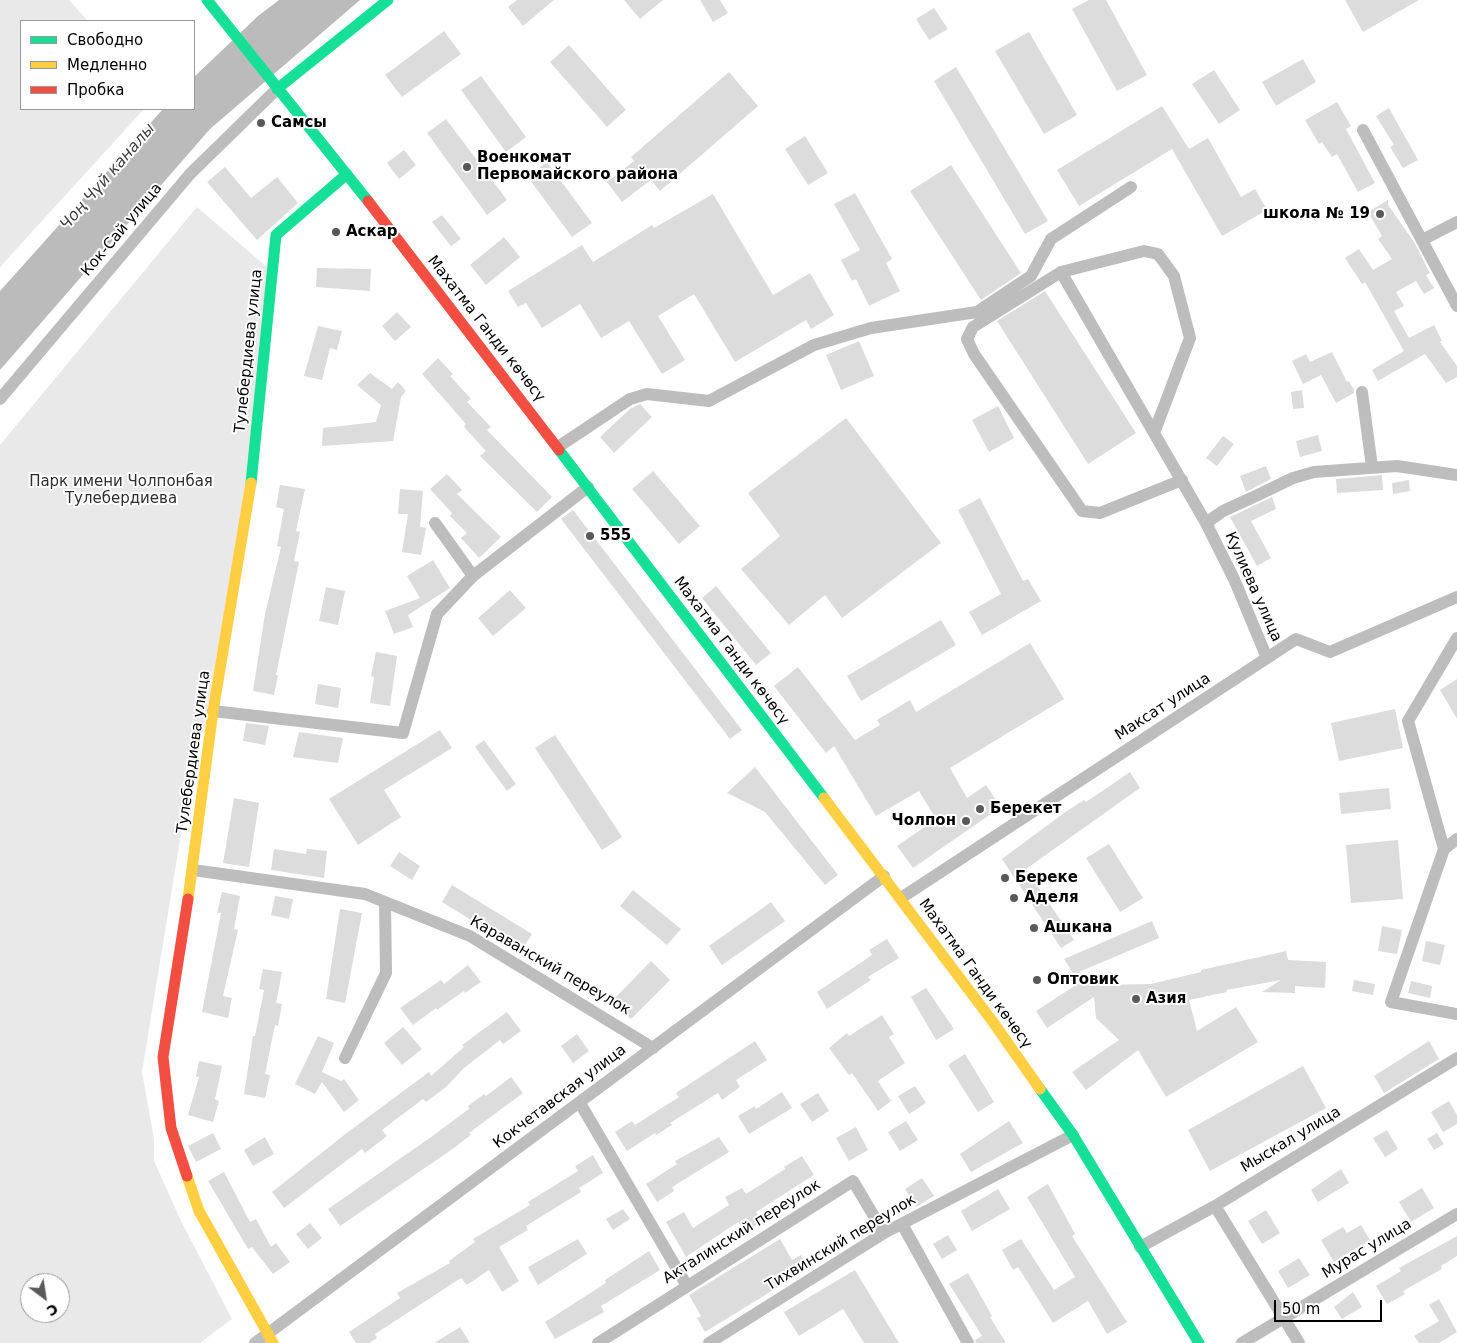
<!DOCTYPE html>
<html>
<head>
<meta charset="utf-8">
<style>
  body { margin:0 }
  #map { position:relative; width:1457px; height:1343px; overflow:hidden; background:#fff; font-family:"DejaVu Sans",sans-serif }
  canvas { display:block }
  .legend { position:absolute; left:20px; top:20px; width:175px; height:90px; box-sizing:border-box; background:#fff; border:1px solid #999; margin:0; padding:6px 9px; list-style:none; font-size:15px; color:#000 }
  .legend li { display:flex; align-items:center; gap:10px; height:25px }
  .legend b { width:25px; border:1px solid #999 }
  .north { position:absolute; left:20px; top:1273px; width:50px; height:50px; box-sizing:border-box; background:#fff; border:1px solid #999; border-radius:50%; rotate:149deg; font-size:14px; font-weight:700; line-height:20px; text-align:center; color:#000 }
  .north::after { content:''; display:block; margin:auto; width:18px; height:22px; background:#595959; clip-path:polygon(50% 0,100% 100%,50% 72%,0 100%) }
  .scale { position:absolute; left:1274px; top:1300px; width:108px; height:22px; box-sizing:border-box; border:2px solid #000; border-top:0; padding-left:6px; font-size:15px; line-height:18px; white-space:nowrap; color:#000; -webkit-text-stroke:4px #fff; paint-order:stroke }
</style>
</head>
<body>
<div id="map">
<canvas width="1457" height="1343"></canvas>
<ul class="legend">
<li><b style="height:6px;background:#16e098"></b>Свободно</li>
<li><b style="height:6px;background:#ffcf43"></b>Медленно</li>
<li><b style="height:6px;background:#f24e42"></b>Пробка</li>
</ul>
<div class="north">С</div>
<div class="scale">50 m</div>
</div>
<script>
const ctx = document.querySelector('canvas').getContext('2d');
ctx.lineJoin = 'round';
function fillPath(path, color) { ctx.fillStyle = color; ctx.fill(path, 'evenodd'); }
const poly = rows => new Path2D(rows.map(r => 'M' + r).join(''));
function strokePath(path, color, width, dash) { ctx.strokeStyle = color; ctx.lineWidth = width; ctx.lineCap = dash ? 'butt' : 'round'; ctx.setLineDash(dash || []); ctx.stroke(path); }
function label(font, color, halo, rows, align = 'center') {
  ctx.font = font + ' "DejaVu Sans",sans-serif'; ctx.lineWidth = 4; ctx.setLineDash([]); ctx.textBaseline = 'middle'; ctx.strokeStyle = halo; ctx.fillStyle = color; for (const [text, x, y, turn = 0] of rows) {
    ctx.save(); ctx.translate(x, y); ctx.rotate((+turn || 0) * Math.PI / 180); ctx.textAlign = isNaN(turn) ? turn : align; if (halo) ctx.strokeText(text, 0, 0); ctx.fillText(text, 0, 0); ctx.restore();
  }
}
fillPath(poly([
  [0,0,69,0,88,21,21,21,21,109,144,109,0,267],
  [197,207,268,268,249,468,209,700,180,840,142,1072,154,1139,154,1161,181,1221,232,1319,200,1343,0,1343,0,445],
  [30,1283,60,1283,60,1313,30,1313]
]), '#e9e9e9');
fillPath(poly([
  [279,0,360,0,210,129,0,370,0,291,163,109,194,109,194,77,258,16]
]), '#bbb');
fillPath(poly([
  [517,0,554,0,523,26,508,7],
  [624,0,663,0,640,19],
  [700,0,720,0,728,13,713,22],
  [1089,0,1106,0,1147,75,1117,91,1072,9],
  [1345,0,1419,0,1363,32],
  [934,8,948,29,929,40,916,19],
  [444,31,461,54,402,97,385,75],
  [1029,32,1077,115,1044,134,995,51],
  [569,45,626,110,607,127,550,62],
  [1303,59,1316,82,1276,106,1262,82],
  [956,67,1048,221,1025,234,934,81],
  [1214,70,1240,110,1219,124,1192,84],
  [729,72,758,106,660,191,651,180,622,202,607,182,634,161,631,157],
  [481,76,526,137,506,152,461,90],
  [1337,102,1351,126,1346,129,1375,183,1358,192,1337,154,1332,157,1322,142,1319,144,1305,120],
  [1162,106,1189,149,1208,138,1241,197,1255,189,1267,210,1222,236,1172,149,1079,206,1057,170],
  [1389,108,1418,160,1403,168,1390,147,1394,145,1376,116],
  [446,119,507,200,487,215,427,133],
  [805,136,828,173,808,185,785,149],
  [404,150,416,165,399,179,387,163],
  [547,162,592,223,572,237,527,176],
  [951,165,1021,273,981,300,910,191],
  [225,167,251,198,277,177,298,203,257,240,207,182],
  [855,193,892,259,886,263,900,291,869,306,856,279,852,281,841,260,860,250,834,204],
  [713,194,773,295,810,273,834,315,811,329,806,320,735,362,694,294,658,316,685,360,662,374,629,321,601,338,580,304,542,328,526,303,518,307,508,291,582,245,593,262,652,225,654,228],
  [1388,200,1388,205,1414,242,1430,273,1426,275,1434,288,1424,294,1416,281,1396,292,1404,306,1394,311,1409,338,1434,325,1442,341,1440,342,1457,366,1457,377,1446,383,1425,354,1378,381,1372,370,1404,351,1365,282,1362,284,1345,258,1359,249,1373,270,1392,259,1378,239,1382,236,1368,212],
  [442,215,461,239,451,246,432,222],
  [504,237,520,257,486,285,470,265],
  [317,268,371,269,370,291,316,287],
  [1045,291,1136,433,1088,464,997,321],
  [397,312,411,327,395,341,382,326],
  [318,326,342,331,337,350,330,348,322,380,304,376],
  [859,341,874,376,841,390,826,355],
  [1332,352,1347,382,1349,381,1354,390,1354,393,1336,403,1321,375,1303,384,1292,361,1306,354,1310,362],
  [438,358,453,374,450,376,471,399,467,402,491,427,487,430,552,497,537,512,480,456,486,451,464,427,466,424,422,374],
  [370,373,392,389,398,382,406,391,401,397,393,441,322,446,323,428,376,422,381,405,357,385],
  [1302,390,1304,408,1293,409,1291,392],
  [640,404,652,417,614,453,600,437,630,409],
  [998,406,1014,438,989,452,972,420],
  [846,418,941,543,842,618,825,595,789,625,741,569,780,536,748,493],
  [1318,435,1322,451,1300,457,1296,441],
  [1223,436,1234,444,1217,466,1206,458],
  [1266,466,1271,479,1246,492,1240,476],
  [653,471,700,526,679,544,632,489],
  [447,474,462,490,457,494,501,537,479,558,461,538,467,533,450,516,452,513,430,489],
  [1382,475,1383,490,1337,493,1336,479],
  [1409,480,1410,491,1393,494,1392,483],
  [280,485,305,489,296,531,300,532,294,561,299,562,276,675,278,675,274,695,253,691,265,614,281,547,277,546,284,509,276,507],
  [400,489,423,491,420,527,426,528,421,555,402,552,408,514,398,514],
  [1272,497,1276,509,1251,521,1271,558,1257,566,1230,517],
  [980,498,1023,581,1028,579,1041,601,982,635,969,612,1001,594,958,510],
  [573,510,742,730,730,739,561,519],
  [433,560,450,588,408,615,413,627,394,634,385,611,420,598,407,576],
  [716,586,771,653,756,665,702,598],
  [326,587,345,591,338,625,319,621],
  [510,590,526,608,493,636,478,618],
  [941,620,956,645,861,701,847,676],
  [1030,643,1064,699,950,768,967,798,986,785,1001,807,913,868,897,846,936,819,919,791,876,816,834,746,826,753,774,686,798,667,855,740,880,725,877,720,910,700,916,712],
  [376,652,397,656,390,706,370,703,374,677,371,676],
  [1457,679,1457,719,1440,690],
  [318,684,341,688,338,708,315,704],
  [1395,709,1403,748,1339,761,1331,723],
  [246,723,269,726,265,745,243,741],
  [440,730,452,748,384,790,401,817,358,845,329,799],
  [299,732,343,738,338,763,293,757],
  [555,735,622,837,602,850,535,748],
  [484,740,516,784,507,791,475,747],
  [755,767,838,875,825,885,765,812,727,793],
  [1130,772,1140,788,1026,869,1074,940,1061,948,1002,859,1064,813,1084,800,1086,802],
  [1389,788,1391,809,1341,814,1339,793],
  [234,798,259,803,249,867,223,863],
  [1398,840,1403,899,1351,903,1346,845],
  [1109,844,1143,898,1120,912,1086,858],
  [274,849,306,854,307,849,327,851,324,878,271,870],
  [399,852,420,866,412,880,390,866],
  [452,885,532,934,521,951,442,902],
  [633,890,681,929,667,945,620,906],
  [222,892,240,896,234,929,238,930,223,996,232,998,228,1018,202,1012,221,913,217,913],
  [275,896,293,899,289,919,271,915],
  [771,902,785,921,722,965,709,946],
  [340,909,362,913,345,1003,326,999],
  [1152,921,1159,938,1079,972,1102,985,1151,984,1201,972,1201,970,1286,951,1288,960,1326,962,1325,988,1295,986,1295,993,1262,992,1281,980,1226,990,1227,992,1189,1000,1197,1031,1236,1007,1258,1042,1166,1097,1138,1050,1086,1090,1072,1072,1119,1040,1096,1018,1094,997,1047,1028,1036,1011,1079,983,1064,959],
  [1382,926,1402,930,1397,954,1378,951],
  [887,939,899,958,868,977,871,980,827,1009,817,992,872,955,869,950],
  [1426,941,1445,945,1440,965,1422,961],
  [651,961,670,980,631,1019,612,1001],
  [468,965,481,982,465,993,464,991,437,1010,436,1008,413,1025,400,1008,441,980,444,984],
  [263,969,282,972,276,1003,282,1004,278,1026,275,1025,265,1074,270,1075,265,1098,244,1094,253,1036,255,1036,264,990,259,989],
  [1354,980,1375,984,1373,995,1352,991],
  [1411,981,1432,986,1430,998,1408,993],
  [926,988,954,1029,936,1040,911,997],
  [507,1012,521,1031,503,1044,500,1040,464,1068,446,1087,426,1102,423,1099,382,1130,387,1136,365,1153,362,1149,284,1208,272,1192,348,1132,429,1072,431,1076,464,1047,462,1045],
  [882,1015,894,1034,889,1037,905,1063,878,1081,891,1101,878,1111,852,1073,849,1075,829,1048,847,1033,849,1036],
  [403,1027,422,1049,402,1065,384,1043],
  [577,1034,589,1051,573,1063,561,1046],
  [318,1036,334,1043,322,1072,341,1081,344,1079,359,1100,344,1112,322,1082,315,1094,295,1084],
  [755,1041,767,1060,736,1080,740,1087,722,1100,718,1093,670,1123,672,1125,656,1135,655,1133,627,1151,615,1132,632,1121,635,1125,679,1097,676,1093],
  [1429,1041,1439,1059,1384,1093,1374,1076],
  [965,1054,994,1102,978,1112,948,1065],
  [199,1061,222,1066,215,1099,219,1101,213,1122,188,1115,199,1077,196,1077],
  [1303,1066,1326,1108,1210,1171,1188,1130],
  [511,1077,523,1093,469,1133,471,1135,454,1148,340,1226,328,1209,431,1137,469,1109,468,1106,484,1094,486,1096],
  [915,1086,926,1103,909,1114,898,1096],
  [782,1092,792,1108,749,1134,738,1116,755,1106,756,1109],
  [818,1093,829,1111,812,1122,800,1104],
  [1449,1101,1457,1115,1457,1124,1443,1132,1431,1112],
  [906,1121,918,1140,900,1151,888,1132],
  [1009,1121,1023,1143,971,1172,960,1154],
  [856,1127,868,1150,849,1161,836,1138],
  [1387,1130,1398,1149,1385,1157,1373,1138],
  [213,1133,221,1149,196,1162,188,1146],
  [1437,1133,1444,1144,1434,1150,1427,1139],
  [265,1137,274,1154,253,1166,244,1150],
  [719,1137,729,1152,672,1187,674,1191,657,1202,646,1184,677,1164,675,1161],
  [593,1155,603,1173,579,1188,581,1192,526,1226,528,1230,499,1247,519,1281,502,1292,489,1270,467,1285,461,1278,375,1334,377,1338,369,1343,356,1343,349,1332,400,1298,397,1293,450,1263,449,1261,475,1242,473,1239,530,1205,528,1202,578,1171,575,1166],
  [802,1156,814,1175,756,1212,762,1222,744,1231,738,1222,686,1257,666,1222,684,1212,693,1228,729,1205,725,1197,742,1188,746,1194,785,1169,784,1167],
  [1341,1169,1349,1183,1318,1202,1311,1190],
  [224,1172,250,1222,256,1219,271,1247,276,1243,290,1262,273,1274,252,1247,248,1249,208,1181],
  [922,1178,934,1196,916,1207,905,1189],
  [1048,1184,1075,1234,1072,1236,1127,1322,1107,1334,1088,1301,1053,1323,1018,1267,1013,1270,1002,1250,1021,1239,1054,1290,1075,1277,1027,1197],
  [1422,1188,1434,1208,1411,1222,1399,1202],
  [998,1189,1010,1209,972,1231,961,1211],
  [623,1209,630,1219,613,1230,606,1219],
  [1266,1210,1280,1233,1262,1244,1248,1221],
  [310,1223,322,1238,308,1249,296,1234],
  [1361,1225,1370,1240,1334,1262,1321,1240,1343,1227,1347,1233],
  [948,1235,957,1250,942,1259,933,1244],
  [1457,1236,1457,1256,1441,1266,1442,1269,1403,1291,1405,1294,1387,1304,1376,1286,1401,1271,1399,1268],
  [578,1239,587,1254,538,1285,528,1267],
  [780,1239,792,1260,801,1255,809,1268,705,1332,697,1318,701,1316,689,1295],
  [649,1251,660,1270,601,1306,604,1312,555,1339,545,1322,606,1283,605,1280],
  [1299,1258,1310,1275,1288,1288,1278,1271],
  [855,1270,899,1343,864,1343,843,1309,799,1336,784,1312],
  [968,1273,992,1316,990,1317,1006,1343,976,1343,975,1340,982,1336,949,1284],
  [1353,1292,1362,1307,1342,1319,1334,1307],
  [1439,1299,1457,1332,1439,1343,1419,1343,1414,1336,1439,1321,1429,1305],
  [460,1327,470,1343,434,1343]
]), '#dcdcdc');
strokePath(poly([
  [1363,130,1457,306],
  [1422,240,1457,222],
  [1061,272,1206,523],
  [1362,392,1372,467],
  [0,399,190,174,277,89],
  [1154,433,1190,338,1174,276,1158,254,1144,251,1061,272,973,327,967,339,974,354,1082,511,1100,513,1182,480],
  [558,447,630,399,647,394,709,401,814,345,871,328,977,312,1031,276,1051,239,1131,187],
  [435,523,473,576,588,487],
  [1457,638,1408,721,1444,849,1391,1002,1457,1014],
  [1267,658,1234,579,1206,523,1223,511,1260,494,1293,478,1314,472,1397,466,1457,475],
  [213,711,403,733,437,614,473,576],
  [1444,849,1457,839],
  [193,870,365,894,470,936,653,1048],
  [901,898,1296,639,1330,652,1457,597],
  [345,1058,386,973,385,902],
  [580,1103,687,1286],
  [1215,1206,1299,1343],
  [902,1224,968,1343],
  [1140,1247,1215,1206,1457,1058],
  [255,1343,884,876],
  [598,1343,853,1181,884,1233],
  [709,1343,884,1233,1073,1135],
  [1242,1343,1457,1214]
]), '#bdbdbd', 12);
strokePath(poly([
  [207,0,368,201],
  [277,89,388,0],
  [559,450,824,798],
  [251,483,276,235,347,174],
  [1040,1089,1073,1135,1199,1343]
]), '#16e098', 11);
strokePath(poly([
  [824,798,993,1022,1040,1089],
  [188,899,213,711,251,483],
  [187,1176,199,1211,273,1343]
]), '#ffcf43', 11);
strokePath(poly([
  [368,201,559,450],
  [187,1176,171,1128,163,1057,188,899]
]), '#f24e42', 11);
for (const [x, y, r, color] of [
  [261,123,5,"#595959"],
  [467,167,5,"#595959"],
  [1380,214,5,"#595959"],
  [336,232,5,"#595959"],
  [590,536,5,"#595959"],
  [980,809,5,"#595959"],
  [966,821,5,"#595959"],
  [1005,878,5,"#595959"],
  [1014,898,5,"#595959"],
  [1034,928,5,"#595959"],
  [1037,980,5,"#595959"],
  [1136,999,5,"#595959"]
]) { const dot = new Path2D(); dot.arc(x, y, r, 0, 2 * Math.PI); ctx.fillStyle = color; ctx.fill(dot); strokePath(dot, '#fff', 2); }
label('bold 15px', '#000', '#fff', [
  ["Самсы",271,123],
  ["Военкомат",477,158],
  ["Первомайского района",477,175],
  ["школа № 19",1370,214,"right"],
  ["Аскар",346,232],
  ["555",600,536],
  ["Берекет",990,809],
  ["Чолпон",956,821,"right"],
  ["Береке",1015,878],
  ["Аделя",1024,898],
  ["Ашкана",1044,928],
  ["Оптовик",1047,980],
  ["Азия",1146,999]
], 'left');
label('15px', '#000', '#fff', [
  ["Кок-Сай улица",122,230,-50],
  ["Махатма Ганди көчөсү",486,329,52],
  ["Тулебердиева улица",249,351,-84],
  ["Кулиева улица",1253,587,66],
  ["Махатма Ганди көчөсү",731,651,53],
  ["Максат улица",1163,707,-33],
  ["Тулебердиева улица",194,752,-82],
  ["Караванский переулок",550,966,30],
  ["Махатма Ганди көчөсү",975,974,54],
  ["Кокчетавская улица",560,1097,-37],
  ["Мыскал улица",1291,1140,-31],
  ["Акталинский переулок",742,1232,-32],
  ["Тихвинский переулок",841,1243,-31],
  ["Мурас улица",1367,1249,-31]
]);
label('15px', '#2e2e2e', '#fff', [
  ["Парк имени Чолпонбая",121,482],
  ["Тулебердиева",121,499]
]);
label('italic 16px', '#3f3f3f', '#fff', [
  ["Чоң Чүй каналы",108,177,-49]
]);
</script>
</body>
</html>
